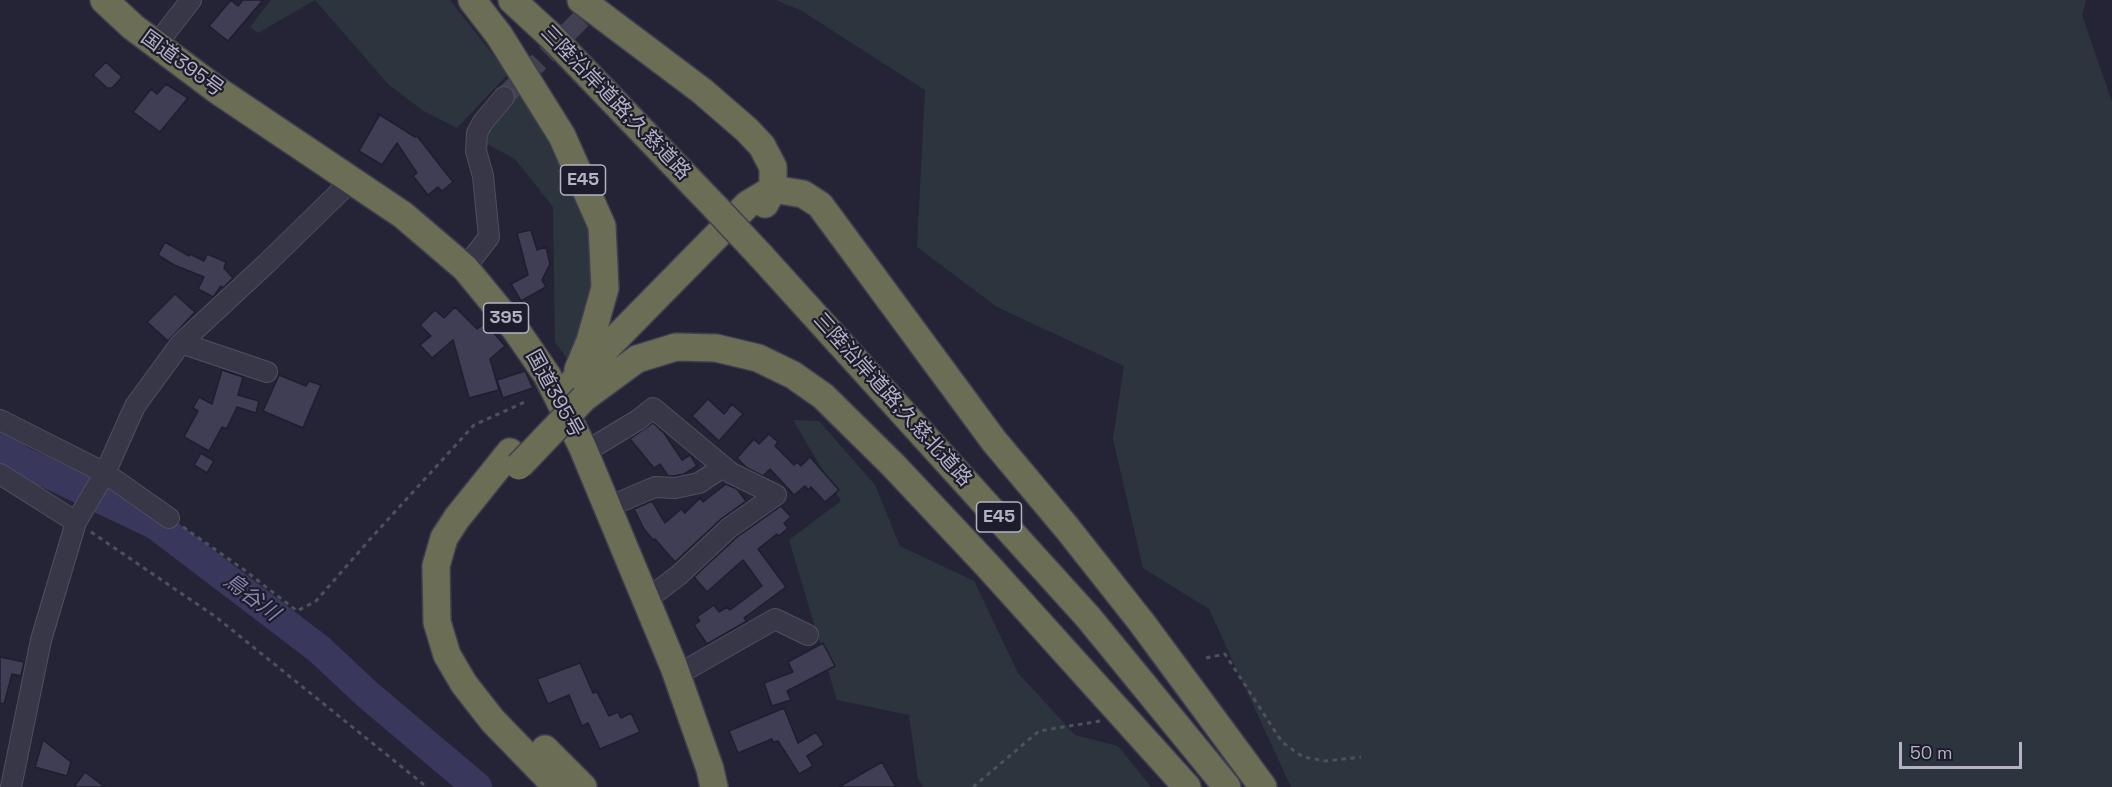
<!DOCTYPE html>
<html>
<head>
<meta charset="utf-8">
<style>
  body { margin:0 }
  #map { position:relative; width:2112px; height:787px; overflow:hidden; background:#252437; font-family:"Space Grotesk",sans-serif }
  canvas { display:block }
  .scale { position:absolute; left:1899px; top:742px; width:123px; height:27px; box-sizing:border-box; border:3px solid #b4b2c4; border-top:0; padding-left:8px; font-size:18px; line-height:21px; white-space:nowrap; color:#b4b2c4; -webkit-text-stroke:4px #1d1c2d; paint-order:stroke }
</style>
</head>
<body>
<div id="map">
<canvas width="2112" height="787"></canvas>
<div class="scale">50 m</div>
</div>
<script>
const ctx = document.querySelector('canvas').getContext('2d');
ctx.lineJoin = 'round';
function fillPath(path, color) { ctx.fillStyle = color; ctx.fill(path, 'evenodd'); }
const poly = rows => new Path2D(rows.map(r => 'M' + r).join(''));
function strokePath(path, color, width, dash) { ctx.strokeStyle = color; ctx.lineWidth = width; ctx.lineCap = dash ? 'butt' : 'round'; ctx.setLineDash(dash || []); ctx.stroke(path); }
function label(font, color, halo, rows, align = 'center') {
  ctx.font = font + ' "Space Grotesk","Noto Sans JP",sans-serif'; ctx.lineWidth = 4.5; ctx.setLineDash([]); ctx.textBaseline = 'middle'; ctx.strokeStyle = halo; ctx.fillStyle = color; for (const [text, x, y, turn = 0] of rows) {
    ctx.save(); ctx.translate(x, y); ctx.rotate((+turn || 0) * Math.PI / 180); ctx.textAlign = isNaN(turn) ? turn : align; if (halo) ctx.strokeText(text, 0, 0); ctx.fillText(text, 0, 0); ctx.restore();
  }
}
fillPath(poly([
  [271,0,450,0,508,74,457,128,422,110,388,84,315,0,258,33,250,27],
  [776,0,2086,0,2082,15,2112,102,2112,787,1291,787,1209,609,1143,568,1113,439,1124,366,997,307,917,247,925,90,802,11],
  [520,92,585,208,595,287,568,360,555,342,553,207,515,159,481,141],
  [793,420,819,421,875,485,900,546,974,581,1018,673,1075,735,1118,746,1151,787,924,787,918,779,909,715,837,700,789,540,841,501]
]), '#2c353e');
strokePath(poly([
  [0,446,20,460,156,525,319,649,367,694,477,787]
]), '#39375b', 30);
const building = poly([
  [231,0,238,6,243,0,263,0,228,41,209,26,231,0],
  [106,62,122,77,112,88,107,88,93,75,106,62],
  [166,84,188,98,160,132,133,112,151,89,157,94,166,84],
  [377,113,415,137,417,136,453,182,442,191,438,187,428,195,413,176,417,173,397,143,382,165,359,151,379,116,377,113],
  [531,230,537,250,546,247,550,264,542,280,546,287,521,301,511,284,528,275,517,233,531,230],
  [165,242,189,256,190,254,204,261,207,254,226,262,224,268,233,278,223,288,221,286,213,297,198,289,204,277,174,265,158,255,165,242],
  [175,294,195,312,168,341,147,322,175,294],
  [455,307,477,329,485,323,505,346,490,359,499,390,469,398,453,340,432,358,420,345,431,336,420,325,435,310,444,318,455,307],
  [222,370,243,377,238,395,259,401,256,413,237,407,228,426,226,429,222,427,209,451,184,437,198,411,193,408,199,397,212,404,222,370],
  [525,371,533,388,503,398,497,380,525,371],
  [279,375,306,386,309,381,321,385,303,428,263,411,279,375],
  [708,399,724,414,732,404,743,414,719,441,692,416,708,399],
  [653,423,664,433,682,460,690,455,697,466,684,474,674,476,668,476,660,464,654,468,630,439,653,423],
  [769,434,778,442,775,446,794,465,797,462,801,466,810,457,839,490,825,502,811,487,808,490,805,486,794,495,770,469,763,476,747,468,737,458,754,439,759,444,769,434],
  [201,453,214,461,207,473,194,465,201,453],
  [726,484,737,489,746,501,721,519,675,562,655,539,653,540,644,529,634,509,652,501,665,523,681,509,685,513,700,498,703,502,726,484],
  [781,506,791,517,784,523,788,528,779,536,777,534,758,549,786,587,744,618,747,621,707,644,694,625,700,621,697,617,714,605,719,612,727,607,730,610,762,586,743,560,707,592,694,577,737,537,781,506],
  [823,643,835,666,787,691,791,700,772,706,764,683,793,672,788,662,823,643],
  [0,657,24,662,21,676,12,674,4,704,0,703,0,657],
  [580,663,593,693,597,692,609,716,618,712,621,718,631,713,640,732,600,749,588,723,582,726,569,695,548,704,537,679,580,663],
  [784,708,798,743,816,732,824,745,807,756,813,766,799,774,778,741,773,742,772,739,738,753,729,731,784,708],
  [43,740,71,762,67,776,35,767,43,740],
  [882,762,896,787,839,787,882,762],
  [85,772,105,787,74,787,85,772]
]);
fillPath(building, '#3f3e55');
strokePath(building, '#1f1e2f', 1.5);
strokePath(poly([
  [504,97,600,0]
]), '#424053', 20, [20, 10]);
const minor = poly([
  [156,45,191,0],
  [465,268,489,237,483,176,476,151,477,133,483,122,504,97],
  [181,343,267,372],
  [0,420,105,473,169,518],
  [585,452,638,420,653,408,731,473,776,495,729,528,679,575,646,600],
  [0,474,76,522],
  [608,507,655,487,675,488,699,483,723,467],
  [677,675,775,619,808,635],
  [11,787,41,640,76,522,105,473,135,406,181,343,266,264,351,181]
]);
const highway = poly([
  [104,0,133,27,217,90,403,215,465,268,516,330,547,375,582,446,674,667,710,769,714,787],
  [472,0,499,35,562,136,602,226,605,288,590,341,578,370],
  [512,0,551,36,716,208],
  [581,0,702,91,747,130,762,146,773,167,773,189,765,204],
  [761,256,1088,617,1227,787],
  [573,382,748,204,773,189,803,194,820,205,994,441,1067,528,1142,623,1263,787],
  [584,398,637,359,676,347,716,348,758,358,793,375,823,396,893,465,987,565,1187,787],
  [510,452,457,518,444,538,436,566,437,622,447,655,464,684,493,721,557,787],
  [545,749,583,787]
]);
strokePath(minor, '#504f60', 22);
strokePath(highway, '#403f50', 30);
strokePath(poly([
  [183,527,243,569,297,611,316,601,372,537,474,425,527,401],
  [91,532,216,617,423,784,420,787],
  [1206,658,1225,654,1282,742,1303,757,1326,761,1361,757],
  [973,787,1039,731,1100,721]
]), '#4a525c', 3, [4.5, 4.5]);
strokePath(minor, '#383748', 20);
strokePath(highway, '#6b6d55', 27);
const highwayBridge = poly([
  [716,208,761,256],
  [519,466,584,398]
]);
strokePath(highwayBridge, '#403f50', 30, []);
strokePath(highwayBridge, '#6b6d55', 27);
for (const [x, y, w] of [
  [583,180,45],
  [506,318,45],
  [999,517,45]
]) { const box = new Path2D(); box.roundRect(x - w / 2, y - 15, w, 30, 4.5); ctx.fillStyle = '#1d1c2d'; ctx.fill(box); strokePath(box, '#b4b2c4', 1.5); }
label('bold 18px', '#b4b2c4', null, [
  ["E45",583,180],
  ["395",506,318],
  ["E45",999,517]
]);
label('20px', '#b4b2c4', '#1d1c2d', [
  ["国道395号",182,64,36],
  ["三陸沿岸道路;久慈道路",615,103,46],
  ["国道395号",554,394,61],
  ["三陸沿岸道路;久慈北道路",892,400,48]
]);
label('italic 21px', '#8685ad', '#1d1c2d', [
  ["鳥谷川",251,598,37]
]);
</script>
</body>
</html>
